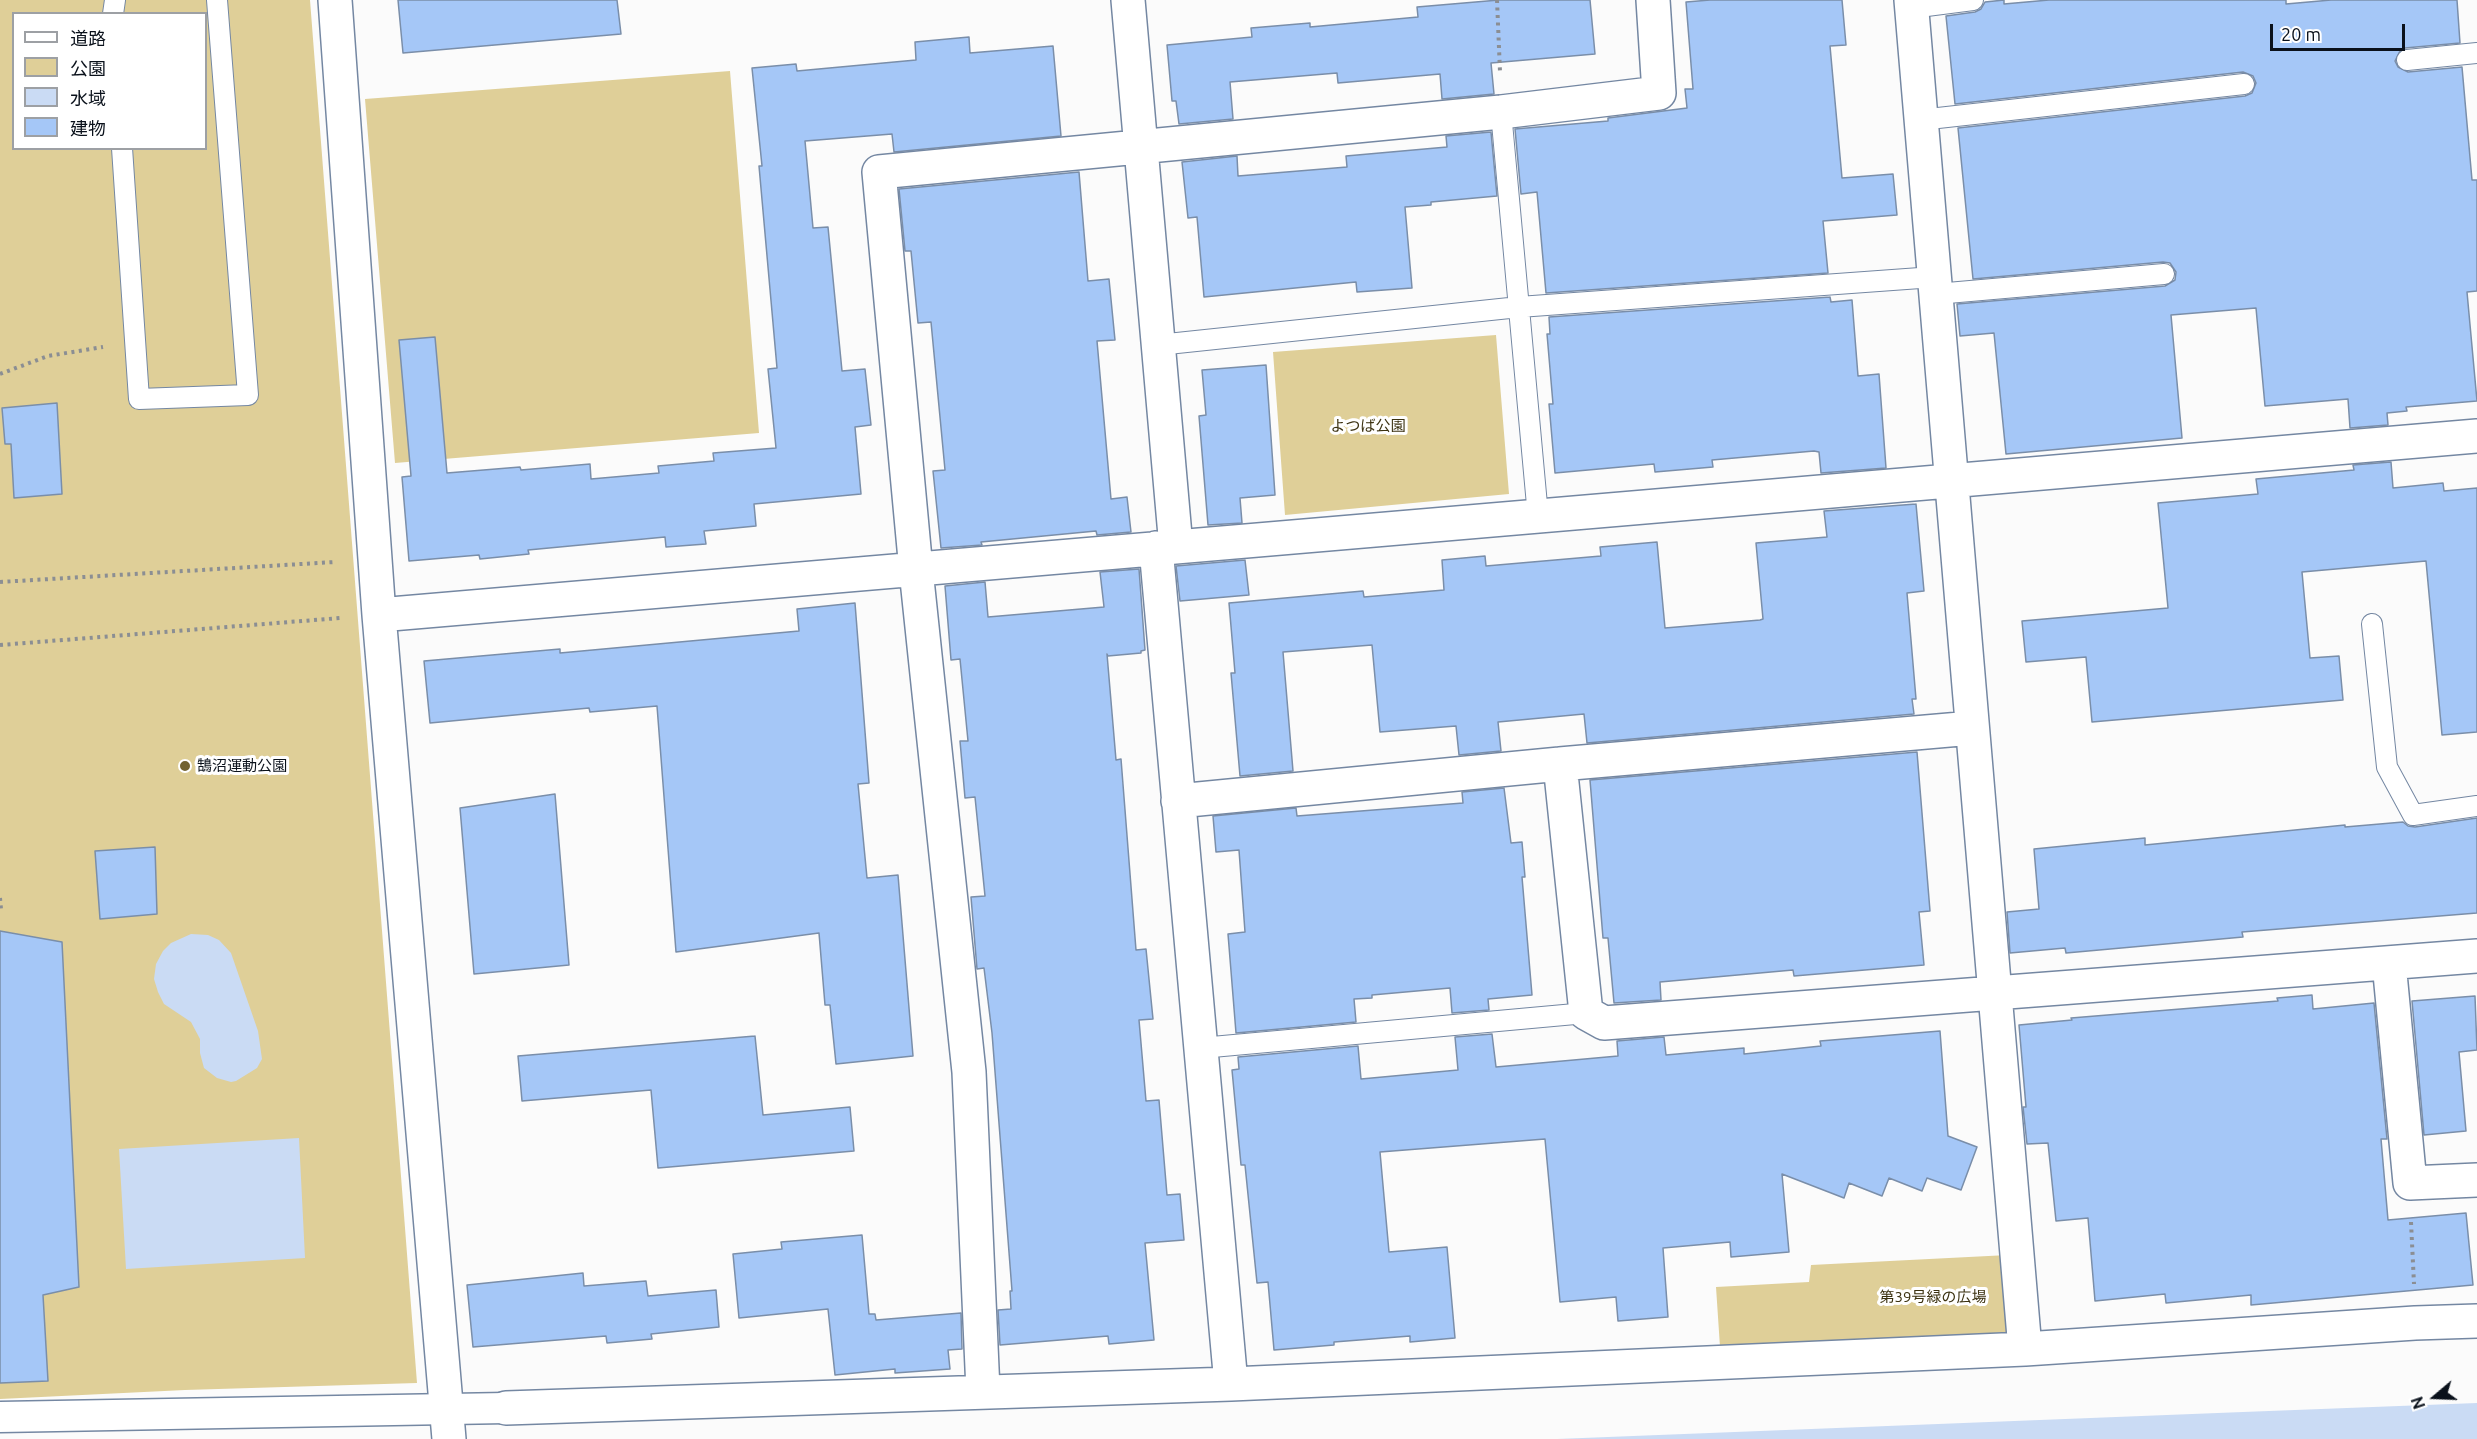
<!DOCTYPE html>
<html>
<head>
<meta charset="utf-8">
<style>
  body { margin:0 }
  #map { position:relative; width:2477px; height:1439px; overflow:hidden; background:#fbfbfb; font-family:Ubuntu,"Noto Sans JP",sans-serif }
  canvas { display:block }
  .legend { position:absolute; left:12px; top:12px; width:195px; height:138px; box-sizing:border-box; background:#fff; border:2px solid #9da0a4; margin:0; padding:8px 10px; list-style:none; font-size:18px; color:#0a111b }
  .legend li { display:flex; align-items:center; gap:12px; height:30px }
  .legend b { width:30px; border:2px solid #9da0a4 }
  .north { position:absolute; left:2405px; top:1367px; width:60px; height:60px; -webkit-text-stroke:4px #fff; paint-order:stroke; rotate:251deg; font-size:16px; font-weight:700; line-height:24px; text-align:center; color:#0a111b }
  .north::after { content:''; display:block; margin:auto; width:21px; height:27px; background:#0a111b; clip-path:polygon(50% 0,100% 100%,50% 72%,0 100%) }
  .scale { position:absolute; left:2270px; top:24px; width:135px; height:27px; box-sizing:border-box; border:3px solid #0a111b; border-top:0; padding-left:8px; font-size:18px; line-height:21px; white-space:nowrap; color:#0a111b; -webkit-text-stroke:4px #fff; paint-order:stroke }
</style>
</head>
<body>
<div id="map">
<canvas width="2477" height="1439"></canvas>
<ul class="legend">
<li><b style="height:8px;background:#fff"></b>道路</li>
<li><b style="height:16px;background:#dfcf98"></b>公園</li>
<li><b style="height:16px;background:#cadbf4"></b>水域</li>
<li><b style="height:16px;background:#a5c7f7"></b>建物</li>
</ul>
<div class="north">N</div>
<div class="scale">20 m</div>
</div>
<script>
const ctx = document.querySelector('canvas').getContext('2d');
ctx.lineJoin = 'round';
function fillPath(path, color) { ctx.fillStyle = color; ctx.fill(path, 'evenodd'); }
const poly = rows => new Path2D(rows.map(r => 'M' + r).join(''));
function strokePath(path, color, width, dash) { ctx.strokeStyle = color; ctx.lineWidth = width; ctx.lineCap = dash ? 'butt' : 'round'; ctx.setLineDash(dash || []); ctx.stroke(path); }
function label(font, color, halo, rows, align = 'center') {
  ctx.font = font + ' Ubuntu,"Noto Sans JP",sans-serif'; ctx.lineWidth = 6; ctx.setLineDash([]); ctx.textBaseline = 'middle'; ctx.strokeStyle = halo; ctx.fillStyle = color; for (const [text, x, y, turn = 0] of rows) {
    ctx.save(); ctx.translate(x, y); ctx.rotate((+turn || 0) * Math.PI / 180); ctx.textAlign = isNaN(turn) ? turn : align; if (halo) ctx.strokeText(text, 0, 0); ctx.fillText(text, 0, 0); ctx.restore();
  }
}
fillPath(poly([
  [0,0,310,0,417,1383,185,1390,0,1399],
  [14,14,206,14,206,148,14,148],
  [730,71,759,433,395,463,365,99],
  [1496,335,1509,494,1285,515,1273,352],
  [2008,1255,2014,1332,1720,1347,1716,1287,1809,1282,1811,1265]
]), '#dfcf98');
fillPath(poly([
  [191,934,208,935,219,940,231,953,258,1031,262,1059,257,1068,236,1081,231,1082,217,1078,204,1068,200,1053,200,1039,191,1022,164,1004,158,992,154,979,156,964,163,951,171,943],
  [299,1138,305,1258,126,1269,119,1149],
  [2477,1403,2477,1439,1557,1439,2243,1412]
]), '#cadbf4');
const building = poly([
  [398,0,617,0,621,34,403,53,398,0],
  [1499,0,1590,0,1595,54,1491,63,1494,94,1442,99,1440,74,1338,83,1337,73,1230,82,1233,119,1179,124,1176,101,1172,101,1167,45,1252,37,1251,28,1310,23,1310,27,1418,17,1417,7,1499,0],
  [1710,0,1842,0,1846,45,1830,46,1842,178,1893,174,1897,215,1823,221,1828,273,1546,293,1537,192,1521,194,1515,129,1608,121,1608,118,1687,108,1685,89,1693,89,1686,2,1710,0],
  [2004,0,2004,4,2049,0,2286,0,2286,4,2331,0,2457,0,2460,43,2405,48,2400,51,2395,61,2398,67,2408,72,2462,67,2472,180,2477,180,2477,291,2467,292,2477,401,2406,407,2407,411,2387,413,2388,425,2350,428,2348,399,2265,406,2256,308,2171,315,2182,438,2006,454,1994,333,1960,336,1957,304,2165,286,2175,280,2176,272,2170,263,2163,262,1973,279,1958,128,2245,96,2252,93,2256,83,2253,76,2243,72,1955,104,1946,16,1975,12,1981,9,1985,2,2004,0],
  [969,37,970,53,1053,46,1061,136,894,152,892,134,805,141,813,228,828,227,842,371,865,369,871,425,855,427,861,494,754,504,756,526,704,531,706,544,666,547,665,537,528,550,529,554,480,559,479,555,409,561,402,477,411,476,399,340,435,337,447,473,520,467,521,470,590,464,591,479,659,473,658,466,714,461,713,453,776,448,768,369,777,368,759,166,762,166,752,68,796,64,797,71,916,60,915,42,969,37],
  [1491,132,1497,196,1431,202,1431,205,1405,207,1412,288,1357,292,1356,282,1204,297,1197,217,1188,218,1182,162,1237,156,1238,176,1347,167,1346,156,1447,147,1446,136,1491,132],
  [1079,172,1088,281,1109,279,1115,340,1097,341,1111,499,1127,497,1131,532,1097,535,1096,531,981,542,982,545,941,548,933,471,945,470,931,322,918,323,911,251,905,251,899,189,1079,172],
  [1830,297,1831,302,1852,300,1858,376,1879,374,1886,468,1821,473,1819,452,1814,451,1712,460,1713,467,1655,472,1654,464,1555,473,1549,404,1553,404,1547,334,1550,334,1549,317,1830,297],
  [1266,365,1275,495,1240,498,1242,523,1208,525,1199,416,1206,415,1202,370,1266,365],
  [57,403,62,494,14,498,11,444,5,444,2,408,57,403],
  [2391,462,2393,488,2443,483,2444,491,2477,488,2477,732,2442,735,2426,561,2302,572,2310,658,2339,656,2343,700,2092,722,2086,657,2026,662,2022,621,2168,608,2158,503,2258,494,2256,479,2354,470,2353,465,2391,462],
  [1916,504,1924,591,1907,593,1916,699,1912,699,1914,714,1587,743,1584,714,1498,722,1501,751,1459,755,1456,726,1380,732,1372,645,1283,652,1293,771,1240,776,1231,673,1235,673,1229,603,1363,591,1364,597,1444,590,1442,560,1485,556,1486,566,1601,556,1600,547,1657,542,1665,628,1760,620,1763,619,1756,543,1827,537,1824,511,1916,504],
  [1245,560,1249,595,1180,601,1176,566,1245,560],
  [1139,569,1145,650,1141,651,1141,653,1108,656,1107,654,1116,760,1121,759,1136,950,1146,949,1153,1019,1139,1020,1146,1101,1159,1100,1167,1195,1180,1194,1184,1240,1145,1243,1154,1340,1109,1344,1108,1336,1000,1345,998,1310,1011,1309,1010,1291,1012,1291,992,1033,984,968,977,969,971,897,985,896,975,797,965,798,960,741,968,741,960,659,951,660,945,586,985,582,988,617,1104,607,1100,572,1139,569],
  [855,603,869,783,858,784,867,878,898,875,913,1056,836,1064,830,1005,825,1005,819,933,676,952,657,706,590,712,589,708,430,723,424,661,560,649,560,653,799,631,797,609,855,603],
  [1917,752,1930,911,1919,912,1924,965,1794,976,1793,970,1660,982,1661,1000,1614,1003,1608,938,1603,938,1590,780,1917,752],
  [1504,788,1511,843,1522,842,1525,877,1522,877,1532,995,1488,999,1489,1010,1452,1013,1450,988,1372,995,1372,998,1354,999,1356,1022,1236,1033,1228,934,1245,932,1239,850,1216,852,1213,816,1296,808,1297,816,1463,803,1462,792,1504,788],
  [555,794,569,965,474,974,460,808,555,794],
  [2477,818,2477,913,2242,932,2243,937,2066,953,2065,948,2010,953,2007,912,2039,909,2034,849,2145,838,2145,845,2345,825,2345,827,2403,822,2408,826,2415,827,2477,818],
  [155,847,157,914,100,919,95,851,155,847],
  [0,931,62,942,79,1287,43,1295,48,1381,0,1383,0,931],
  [2312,995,2313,1009,2374,1003,2387,1139,2381,1139,2388,1220,2466,1213,2473,1285,2251,1305,2251,1295,2166,1303,2165,1294,2095,1301,2088,1218,2056,1221,2048,1143,2027,1144,2023,1107,2026,1107,2019,1025,2072,1020,2071,1018,2278,1001,2277,998,2312,995],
  [2475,996,2477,1050,2459,1052,2466,1131,2424,1135,2412,1001,2475,996],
  [1940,1031,1948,1136,1977,1147,1961,1190,1927,1178,1922,1191,1889,1178,1882,1196,1849,1183,1844,1198,1782,1174,1789,1252,1731,1257,1730,1242,1663,1248,1668,1317,1618,1321,1616,1297,1560,1302,1545,1139,1380,1152,1389,1252,1447,1247,1455,1338,1410,1342,1410,1336,1334,1342,1334,1345,1274,1350,1268,1282,1257,1283,1245,1165,1241,1165,1232,1070,1239,1069,1238,1057,1358,1046,1361,1079,1458,1070,1455,1037,1492,1034,1496,1067,1618,1056,1617,1041,1664,1037,1666,1055,1744,1048,1744,1054,1821,1046,1820,1041,1940,1031],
  [755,1036,763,1115,850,1107,854,1151,658,1168,651,1090,522,1101,518,1056,755,1036],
  [862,1235,869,1314,875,1314,876,1320,961,1313,962,1349,948,1350,950,1369,895,1373,895,1369,835,1375,828,1309,739,1318,733,1254,782,1249,781,1242,862,1235],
  [583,1273,584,1286,646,1281,648,1296,716,1290,719,1327,651,1334,652,1339,607,1343,606,1336,473,1347,467,1285,583,1273]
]);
fillPath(building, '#a5c7f7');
strokePath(building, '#7a8ea9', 1.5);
const service = poly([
  [1911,8,1973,0],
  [113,14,115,0],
  [2407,60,2477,53],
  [1501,112,1538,516],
  [1920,120,2244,84],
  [122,148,139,399,248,395,217,0],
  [1936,294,2164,274],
  [1158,345,1519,307,1934,277],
  [2372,624,2387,767,2413,815,2477,806],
  [1201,1048,1586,1013]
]);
const pedestrian = poly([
  [0,1417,506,1408]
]);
const minor = poly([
  [335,0,379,615,449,1439],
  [1128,0,1176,547],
  [1911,0,2025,1349],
  [1156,548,1231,1384],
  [379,615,2477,436],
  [1560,764,1586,1013,1604,1023,2477,956],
  [1178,801,1560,764,1972,728],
  [2389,963,2410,1183,2477,1180],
  [983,1391,969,1072,916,570,879,172,1501,112,1659,93,1653,0],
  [506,1408,1231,1384,2025,1349,2415,1323,2477,1321]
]);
strokePath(service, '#7487a2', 22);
strokePath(pedestrian, '#7487a2', 33);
strokePath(minor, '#7487a2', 36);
strokePath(poly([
  [1497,0,1500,72],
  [0,374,48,356,103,347],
  [0,582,335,562],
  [0,645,340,618],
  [0,898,1,909],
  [2411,1222,2414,1284]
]), '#8b8e93', 4, [3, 4.5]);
strokePath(service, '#fff', 20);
strokePath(pedestrian, '#fff', 30);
strokePath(minor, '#fff', 33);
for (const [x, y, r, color] of [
  [185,766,6,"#716230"]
]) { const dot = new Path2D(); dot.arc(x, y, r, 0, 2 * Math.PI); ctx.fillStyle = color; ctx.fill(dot); strokePath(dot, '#fff', 2); }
label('15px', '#3b3110', '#fff', [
  ["よつば公園",1368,426],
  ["第39号緑の広場",1933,1297]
]);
label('15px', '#0a111b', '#fff', [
  ["鵠沼運動公園",197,766]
], 'left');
</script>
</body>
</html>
